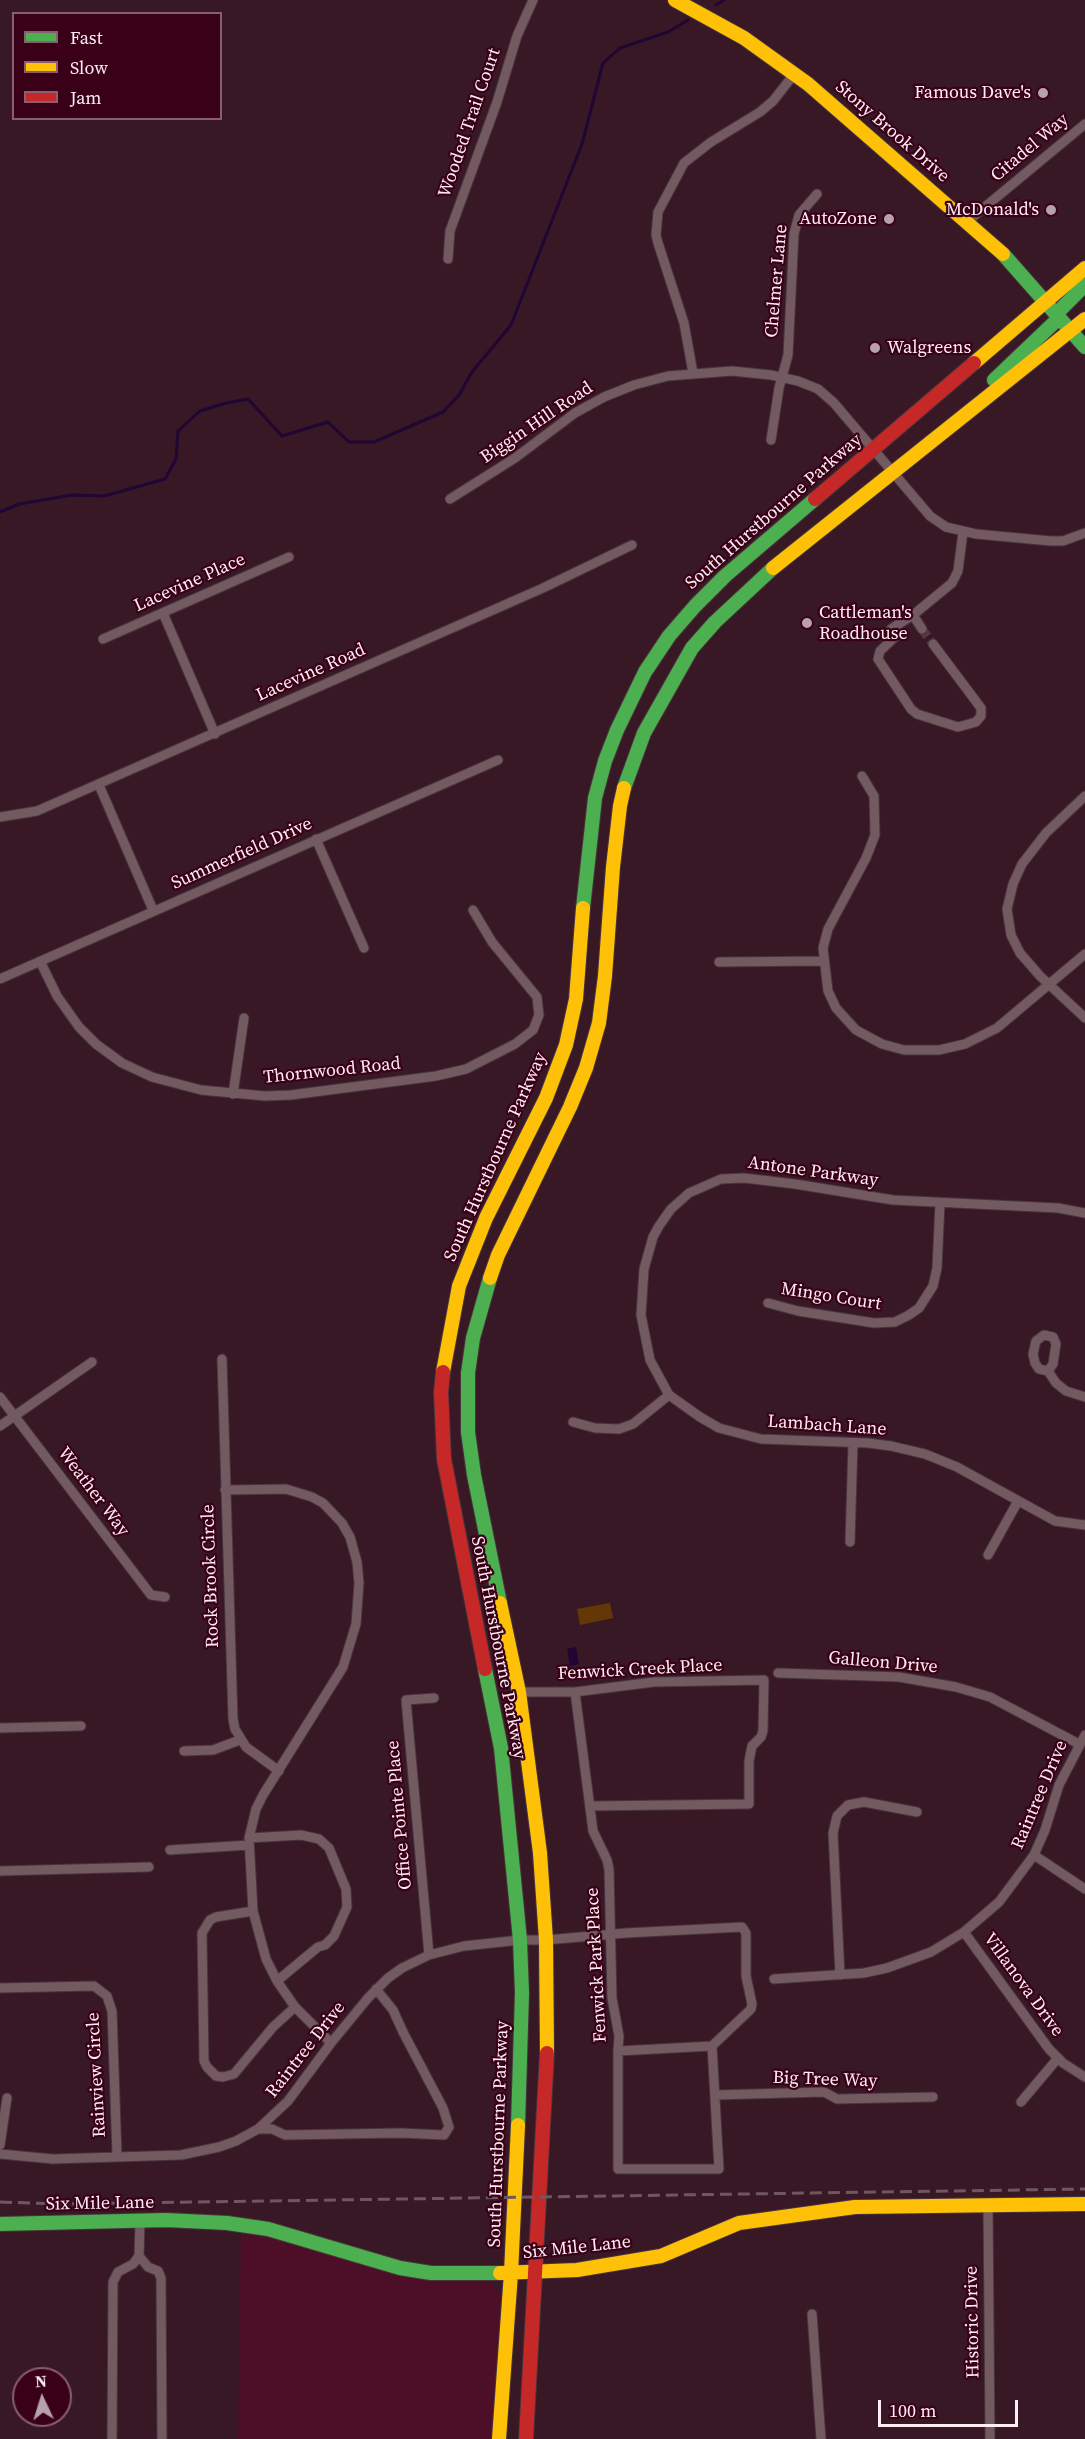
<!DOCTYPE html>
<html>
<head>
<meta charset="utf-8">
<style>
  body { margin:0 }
  #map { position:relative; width:1085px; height:2439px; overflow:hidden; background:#381824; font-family:"Source Serif 4",serif }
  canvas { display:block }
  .legend { position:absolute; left:12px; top:12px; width:210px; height:108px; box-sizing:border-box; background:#3a0018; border:2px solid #885f6f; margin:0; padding:8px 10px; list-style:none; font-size:18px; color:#fdedf1 }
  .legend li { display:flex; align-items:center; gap:12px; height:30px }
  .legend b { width:30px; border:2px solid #885f6f }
  .north { position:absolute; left:12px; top:2367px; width:60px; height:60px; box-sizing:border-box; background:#3a0018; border:2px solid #885f6f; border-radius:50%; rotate:356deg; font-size:16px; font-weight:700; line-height:24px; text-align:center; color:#fdedf1 }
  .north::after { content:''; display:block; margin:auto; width:21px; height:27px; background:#b8a2a9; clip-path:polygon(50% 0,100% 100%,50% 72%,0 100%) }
  .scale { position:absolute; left:878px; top:2400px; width:140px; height:27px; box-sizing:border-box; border:3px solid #fdedf1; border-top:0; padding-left:8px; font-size:18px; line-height:21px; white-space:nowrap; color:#fdedf1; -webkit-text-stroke:4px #3a0018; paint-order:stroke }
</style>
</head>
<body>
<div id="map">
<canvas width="1085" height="2439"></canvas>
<ul class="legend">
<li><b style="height:8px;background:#4caf50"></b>Fast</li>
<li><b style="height:8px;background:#ffc107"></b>Slow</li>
<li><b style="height:8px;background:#c62828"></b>Jam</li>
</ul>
<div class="north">N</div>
<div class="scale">100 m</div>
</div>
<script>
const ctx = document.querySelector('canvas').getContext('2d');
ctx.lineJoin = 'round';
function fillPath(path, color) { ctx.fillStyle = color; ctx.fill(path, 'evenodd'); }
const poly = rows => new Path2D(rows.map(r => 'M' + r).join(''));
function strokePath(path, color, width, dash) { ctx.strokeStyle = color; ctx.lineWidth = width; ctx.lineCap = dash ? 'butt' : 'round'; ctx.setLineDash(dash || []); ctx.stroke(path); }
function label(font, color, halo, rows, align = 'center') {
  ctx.font = font + ' "Source Serif 4",serif'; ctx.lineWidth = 4.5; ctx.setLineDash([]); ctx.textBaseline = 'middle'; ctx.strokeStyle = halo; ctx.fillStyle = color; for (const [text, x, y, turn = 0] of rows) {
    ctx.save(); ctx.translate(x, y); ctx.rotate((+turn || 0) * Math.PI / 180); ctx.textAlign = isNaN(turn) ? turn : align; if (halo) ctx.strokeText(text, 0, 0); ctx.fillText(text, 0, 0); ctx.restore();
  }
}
fillPath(poly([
  [241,2225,368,2259,468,2274,493,2285,502,2296,499,2439,238,2439]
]), '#4d0e27');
fillPath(poly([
  [610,1603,613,1618,580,1625,577,1609]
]), '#643707');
fillPath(poly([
  [576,1647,579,1664,570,1666,567,1649]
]), '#200535');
strokePath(poly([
  [716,5,724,0],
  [0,512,19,504,72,495,104,496,165,479,176,459,178,431,200,411,226,403,248,399,282,436,328,422,349,442,374,442,443,412,459,395,472,372,511,325,582,144,603,63,620,48,668,32,688,20]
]), '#200535', 3);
strokePath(poly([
  [922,629,933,644]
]), '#563843', 9, [9, 4.5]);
const street = poly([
  [968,221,1085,124],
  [448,259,450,231,497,102,517,36,533,0],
  [693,373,684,323,658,243,656,235,658,212,684,163,711,142,760,112,773,101,795,73],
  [771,440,779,388,788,355,794,234,799,215,817,194],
  [450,499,515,458,575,413,604,397,634,385,668,376,732,371,771,375,798,381,818,389,834,403,930,516,946,527,976,534,1051,541,1063,541,1085,533],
  [163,613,215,734],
  [913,615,922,629],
  [898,624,897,635,880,651,878,659,911,709,917,714,958,727,976,722,981,716,981,708,933,644],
  [891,629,913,615,952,583,958,571,963,532],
  [103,639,289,557],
  [862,776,874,796,875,835,866,858,828,929,823,948,828,991,836,1008,856,1030,882,1044,904,1050,939,1050,965,1044,997,1028,1085,954],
  [99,785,153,910],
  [1085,796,1046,833,1022,864,1013,884,1007,909,1011,935,1020,953,1040,976,1085,1018],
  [0,817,37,811,543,588,632,545],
  [316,839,364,948],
  [40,961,57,996,79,1027,96,1044,122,1063,152,1077,201,1090,265,1096,291,1095,436,1076,466,1069,515,1044,533,1030,539,1015,537,997,492,942,473,910],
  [719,962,823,961],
  [0,979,498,760],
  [233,1094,244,1018],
  [1085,1213,1058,1208,893,1200,795,1184,744,1178,721,1179,689,1193,671,1209,659,1226,653,1237,644,1269,641,1315,650,1360,669,1395,700,1417,719,1428,761,1439,868,1443,891,1446,925,1454,957,1467,1055,1521,1085,1525],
  [768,1303,798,1311,874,1323,895,1322,909,1315,919,1308,933,1286,937,1268,940,1203],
  [222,1359,233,1719,235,1729,246,1747,279,1771],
  [1048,1371,1053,1364,1056,1344,1053,1337,1044,1335,1036,1341,1033,1354,1035,1363,1039,1369,1048,1371,1056,1383,1066,1391,1085,1397],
  [0,1397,151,1595,165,1597],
  [573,1422,595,1428,619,1429,633,1424,669,1395],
  [0,1426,92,1362],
  [225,1490,286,1489,312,1497,323,1503,342,1523,350,1537,357,1562,359,1583,356,1624,343,1667,263,1795,256,1809,249,1838,253,1911,266,1959,277,1981,295,2007,331,2043],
  [850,1542,853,1443],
  [988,1555,1018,1501],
  [778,1673,899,1677,956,1687,990,1697,1079,1744],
  [519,1692,575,1692,654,1682,764,1680,763,1731,761,1737,752,1746,749,1761,749,1804,590,1806],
  [575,1692,593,1831,607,1860,609,1869,612,1998,619,2036,618,2051,618,2169,719,2169,712,2046,618,2051],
  [0,1728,81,1726],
  [184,1751,213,1750,240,1740],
  [249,1838,301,1835,319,1839,329,1848,346,1889,347,1907,334,1936,325,1945,318,1947,277,1981],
  [170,1850,249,1845],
  [1034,1855,1085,1889],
  [0,1871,149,1867],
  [253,1911,216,1917,210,1920,202,1933,204,2061,207,2067,216,2076,223,2077,234,2074,273,2027,295,2007],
  [964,1932,1049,2049,1063,2063,1085,2077],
  [429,1955,406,1700,434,1698],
  [840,1975,833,1833,837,1816,848,1805,864,1802,917,1812],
  [774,1979,864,1973,887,1968,931,1952,964,1932,999,1902,1034,1855,1045,1830,1059,1785,1085,1735],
  [0,1988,94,1986,107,1996,112,2011,117,2156],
  [715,2095,824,2092,837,2099,933,2097],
  [1021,2102,1058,2058],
  [258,2129,272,2129,285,2135,401,2133,444,2135,449,2127,443,2108,404,2034,393,2010,376,1989],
  [0,2145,7,2098],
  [0,2154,53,2159,181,2155,219,2147,236,2141,258,2129,288,2101,331,2043,368,1998,388,1978,402,1968,429,1955,464,1946,520,1940,546,1940,626,1933,742,1927,746,1933,746,1976,752,2004,751,2009,712,2046],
  [988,2204,990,2439],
  [139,2256,148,2267,158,2271,161,2278,162,2439],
  [812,2314,821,2439],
  [112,2439,113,2282,118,2272,133,2264,139,2256,140,2221]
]);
const fast = poly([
  [1003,254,1085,347],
  [1056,314,1085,285],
  [994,380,1059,318],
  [624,788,644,733,692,648,715,622,773,568],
  [583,908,595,798,605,761,617,730,645,672,669,636,695,606,725,576,815,499],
  [490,1278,473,1338,468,1373,468,1432,474,1475,500,1603],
  [485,1669,501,1748,520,1940,522,1993,518,2125],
  [0,2224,166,2220,227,2223,268,2229,400,2268,431,2273,500,2273]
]);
const slow = poly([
  [675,0,744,38,808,84,1003,254],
  [974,363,1085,268],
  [773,568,1085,319],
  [490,1278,498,1255,570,1107,586,1068,599,1023,605,976,613,867,620,806,624,788],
  [443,1372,459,1286,486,1218,546,1098,566,1045,576,999,583,908],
  [500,1603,519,1692,540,1853,546,1940,547,2053],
  [500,2273,577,2270,661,2256,739,2223,855,2207,1085,2204],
  [499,2439,511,2273,518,2125]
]);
const jam = poly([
  [815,499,974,363],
  [443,1372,441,1392,444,1459,485,1669],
  [526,2439,547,2053]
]);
strokePath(street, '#48343c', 11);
strokePath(fast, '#48343c', 16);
strokePath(slow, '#48343c', 16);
strokePath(jam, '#48343c', 16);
strokePath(street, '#735960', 9);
strokePath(fast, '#4caf50', 14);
strokePath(slow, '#ffc107', 14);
strokePath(jam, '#c62828', 14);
strokePath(poly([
  [0,2202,60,2204,1085,2189]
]), '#6f575f', 3, [12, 6]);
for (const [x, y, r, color] of [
  [1043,93,6,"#b8a2a9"],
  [1051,210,6,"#b8a2a9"],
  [889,219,6,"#b8a2a9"],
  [875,348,6,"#b8a2a9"],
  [807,623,6,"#b8a2a9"]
]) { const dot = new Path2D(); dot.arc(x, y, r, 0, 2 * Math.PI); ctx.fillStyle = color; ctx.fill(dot); strokePath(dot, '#3a0018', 2); }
label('18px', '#fdedf1', '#3a0018', [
  ["Famous Dave's",1031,93],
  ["McDonald's",1039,210],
  ["AutoZone",877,219],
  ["Walgreens",887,348,"left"],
  ["Cattleman's",819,613,"left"],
  ["Roadhouse",819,634,"left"]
], 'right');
label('18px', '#fdedf1', '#3a0018', [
  ["Wooded Trail Court",470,123,-71],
  ["Stony Brook Drive",892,132,41],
  ["Citadel Way",1030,148,-40],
  ["Chelmer Lane",777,281,-85],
  ["Biggin Hill Road",537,423,-34],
  ["South Hurstbourne Parkway",774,512,-41],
  ["Lacevine Place",190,583,-24],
  ["Lacevine Road",311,673,-24],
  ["Summerfield Drive",242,854,-24],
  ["Thornwood Road",332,1071,-6],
  ["South Hurstbourne Parkway",496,1157,-66],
  ["Antone Parkway",813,1172,8],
  ["Mingo Court",831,1297,9],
  ["Lambach Lane",827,1426,4],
  ["Weather Way",93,1492,53],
  ["Rock Brook Circle",211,1576,-92],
  ["South Hurstbourne Parkway",498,1648,79],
  ["Galleon Drive",883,1663,5],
  ["Fenwick Creek Place",640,1670,-3],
  ["Raintree Drive",1040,1795,-67],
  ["Office Pointe Place",400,1815,-95],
  ["Fenwick Park Place",597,1965,-93],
  ["Villanova Drive",1023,1985,54],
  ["Raintree Drive",306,2050,-52],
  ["Rainview Circle",97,2075,-93],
  ["Big Tree Way",825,2080,2],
  ["South Hurstbourne Parkway",499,2134,-88],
  ["Six Mile Lane",100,2204,-1],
  ["Six Mile Lane",577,2248,-6],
  ["Historic Drive",973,2322,-91]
]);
</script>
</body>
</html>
